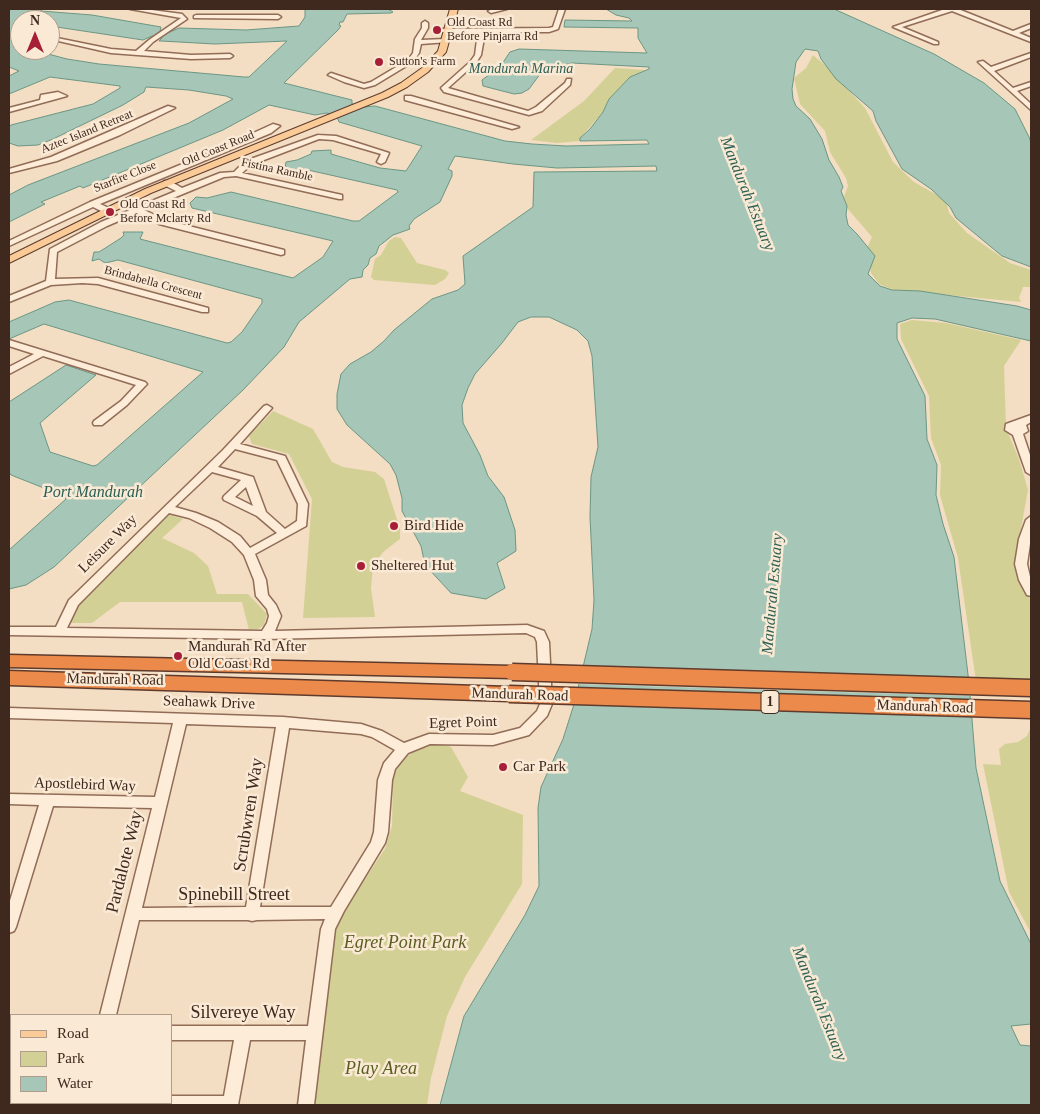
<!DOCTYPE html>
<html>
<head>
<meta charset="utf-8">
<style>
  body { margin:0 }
  #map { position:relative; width:1040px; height:1114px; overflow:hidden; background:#f3ddc3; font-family:"Times New Roman",serif }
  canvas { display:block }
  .frame { position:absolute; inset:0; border:10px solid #3f281d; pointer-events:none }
  .legend { position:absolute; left:10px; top:1014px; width:162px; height:90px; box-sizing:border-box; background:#fae9d4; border:1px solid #af9c8b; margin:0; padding:6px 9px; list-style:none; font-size:15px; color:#3f281d }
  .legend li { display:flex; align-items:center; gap:10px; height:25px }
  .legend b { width:25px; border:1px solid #af9c8b }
  .north { position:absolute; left:10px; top:10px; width:50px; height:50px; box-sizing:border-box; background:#fae9d4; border:1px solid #af9c8b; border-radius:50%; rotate:0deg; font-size:14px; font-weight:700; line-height:20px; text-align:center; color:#3f281d }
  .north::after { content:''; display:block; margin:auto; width:18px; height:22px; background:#a71f37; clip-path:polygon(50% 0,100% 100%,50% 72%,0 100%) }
</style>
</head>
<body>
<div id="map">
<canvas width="1040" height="1114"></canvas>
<div class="frame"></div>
<ul class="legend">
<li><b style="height:6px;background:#facb97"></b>Road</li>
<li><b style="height:14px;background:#d3d095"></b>Park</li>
<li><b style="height:14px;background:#a6c6b7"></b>Water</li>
</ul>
<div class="north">N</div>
</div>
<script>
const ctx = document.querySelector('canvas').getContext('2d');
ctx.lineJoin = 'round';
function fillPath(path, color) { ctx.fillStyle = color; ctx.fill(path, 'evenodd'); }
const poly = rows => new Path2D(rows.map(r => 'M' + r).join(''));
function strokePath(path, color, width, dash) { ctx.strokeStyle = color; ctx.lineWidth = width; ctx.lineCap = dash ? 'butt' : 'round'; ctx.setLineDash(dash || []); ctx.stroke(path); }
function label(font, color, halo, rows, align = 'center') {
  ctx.font = font + ' "Times New Roman",serif'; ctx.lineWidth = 5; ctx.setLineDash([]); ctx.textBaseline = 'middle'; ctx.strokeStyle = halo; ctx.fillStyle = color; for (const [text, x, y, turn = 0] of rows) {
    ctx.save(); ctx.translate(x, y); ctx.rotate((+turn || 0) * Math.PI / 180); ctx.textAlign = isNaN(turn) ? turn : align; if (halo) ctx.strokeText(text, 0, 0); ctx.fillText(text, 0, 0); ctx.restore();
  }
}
fillPath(poly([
  [813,55,827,67,865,108,893,162,914,182,946,200,949,213,967,233,1010,263,1031,270,1031,287,1023,287,1019,298,1021,302,893,290,879,284,871,273,867,248,872,237,847,208,844,197,848,186,846,178,830,152,825,131,800,104,794,78,806,68],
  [615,68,646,70,630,77,609,99,603,112,580,138,580,141,557,143,531,140,584,101],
  [395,237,401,238,417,263,445,270,449,273,445,279,435,285,374,280,371,277,375,259,381,255,389,241],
  [912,320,946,323,1021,340,1004,366,1006,428,1019,459,1028,490,1015,561,1022,587,1031,601,1031,682,976,681,958,558,940,495,941,465,931,438,929,396,901,339,900,324],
  [273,411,313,429,332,462,343,467,375,472,384,479,400,529,400,539,383,552,373,566,371,588,375,617,303,618,312,499,289,454,252,444,249,436],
  [167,514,183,519,162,538,194,553,208,566,217,594,248,594,267,614,264,625,258,629,249,630,242,602,120,602,92,623,69,623,77,605],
  [1031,727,1031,933,1009,892,983,764,1001,765,999,749,1005,744,1018,742,1027,736],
  [441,743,451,747,468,777,460,791,523,815,522,884,465,977,447,1016,431,1078,427,1105,313,1105,332,940,340,916,385,849,392,826,393,778,398,767,406,757,417,750,429,745]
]), '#d3d095');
const water = poly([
  [9,9,42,9,41,11,92,15,161,27,160,31,170,32,179,28,246,30,299,26,305,17,305,9,388,9,393,12,391,13,347,14,343,22,340,22,339,25,341,26,338,30,284,83,352,100,352,104,364,107,375,106,505,141,532,144,566,146,649,144,647,140,580,141,580,138,590,129,603,112,609,99,630,77,649,69,649,67,572,63,543,70,529,89,522,93,514,94,483,86,482,80,500,67,510,52,519,49,647,53,638,38,638,28,564,27,565,20,632,21,629,18,616,15,606,9,834,9,934,54,984,83,1015,109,1030,139,1031,146,1031,267,1002,256,956,218,950,207,931,189,902,169,876,121,873,111,836,79,821,59,818,51,805,49,796,62,792,89,793,99,796,106,810,119,822,139,829,160,839,177,843,187,841,191,847,206,846,215,848,225,857,234,875,256,868,274,880,286,892,290,920,291,1017,306,1031,310,1031,341,935,319,912,318,897,323,897,339,925,396,927,439,937,465,936,495,943,524,954,557,969,683,976,768,1000,881,1031,944,1031,1024,1011,1026,1020,1045,1031,1046,1031,1105,440,1105,464,1016,525,915,539,886,538,808,541,787,563,739,575,701,592,629,594,600,590,517,591,477,598,447,592,356,588,341,577,330,549,317,531,317,518,322,502,343,475,374,468,388,462,405,463,423,480,455,488,476,504,497,515,530,516,551,497,563,505,588,486,599,451,593,425,565,421,546,402,511,402,498,396,475,390,464,347,425,337,409,337,394,341,374,350,364,371,352,384,341,394,330,432,299,458,290,465,284,463,256,533,207,534,172,657,171,656,166,557,168,513,164,455,156,448,169,452,171,452,176,440,202,414,219,409,226,410,229,393,235,379,246,376,254,370,258,368,265,363,270,362,277,350,279,299,322,284,347,243,390,54,567,26,585,9,589,9,550,66,499,64,496,11,475,9,472,9,402,66,365,96,375,40,423,50,452,93,466,97,465,203,372,44,324,9,339,9,322,55,302,69,300,227,343,231,342,242,332,262,303,262,299,118,260,105,263,99,259,92,261,94,252,99,252,121,238,124,235,123,232,143,232,140,239,293,278,323,257,333,241,192,208,190,203,196,197,207,198,231,192,353,221,359,221,398,192,397,190,308,170,290,170,285,169,286,162,297,160,311,154,312,151,331,150,331,154,380,168,406,171,422,146,339,122,337,117,327,113,315,115,269,105,223,130,83,188,80,186,41,202,45,204,9,222,9,195,28,185,189,123,233,99,226,96,189,90,146,87,144,92,123,105,53,139,38,145,18,146,9,143,9,127,11,125,93,104,120,88,120,86,50,77,9,94,9,76,19,71,9,67,9,9],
  [20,20,50,20,50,26,143,40,152,36,161,37,162,38,159,41,161,41,215,44,287,41,249,77,244,77,99,64,67,59,33,50,20,50,20,20]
]);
fillPath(water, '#a6c6b7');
strokePath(water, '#6b9684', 1);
fillPath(poly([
  [579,672,972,684,973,696,577,684]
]), '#f3ddc3');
const minor = poly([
  [130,9,144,9,182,14,187,19,153,42,144,51,191,55,230,54,233,56,230,58,191,59,111,53,54,40,57,38,111,49,136,51,149,40,181,18,130,9],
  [493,9,507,9,491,13,488,11,493,9],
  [559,9,565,9,558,29,549,32,485,32,481,55,476,63,448,88,528,111,536,107,565,83,567,79,571,79,570,85,542,111,529,115,444,92,441,88,442,87,470,62,475,55,478,32,440,32,437,30,438,29,549,28,553,27,559,9],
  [945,9,958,9,1013,31,1031,24,1031,28,1019,33,1031,38,1031,42,952,11,902,27,938,42,938,44,934,44,893,27,945,9],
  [196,15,278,15,281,17,278,19,194,18,194,16,196,15],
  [425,21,428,23,428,28,421,40,446,39,448,40,448,42,421,44,419,53,413,62,375,85,364,88,344,82,328,75,331,73,364,84,371,82,408,60,413,53,415,39,422,28,422,23,425,21],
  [1031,53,1031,57,994,71,1013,88,1031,82,1031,86,1017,91,1031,104,1031,110,978,62,983,61,991,67,1031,53],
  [58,92,67,96,9,112,9,108,40,100,41,95,58,92],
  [405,96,411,96,519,127,512,129,405,100,405,96],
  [168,106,175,108,120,135,57,161,9,173,9,169,51,157,168,106],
  [273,124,280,126,271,133,100,204,109,208,109,212,103,212,93,207,9,246,9,241,90,202,214,151,273,124],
  [318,135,336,136,389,153,385,162,381,164,377,162,381,154,333,140,319,139,251,165,242,173,342,195,342,199,339,199,236,176,224,177,144,210,165,220,284,250,284,254,281,255,159,224,137,213,107,226,57,252,55,279,98,278,208,308,208,312,202,312,98,284,82,283,51,285,9,302,9,296,46,281,50,249,101,222,176,191,164,185,164,181,170,181,182,188,220,173,234,172,245,161,318,135],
  [9,340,145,382,147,384,127,405,102,425,94,425,93,423,94,421,121,401,136,385,43,356,9,374,9,367,34,354,9,346,9,340],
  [267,405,272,408,240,444,285,456,308,504,306,526,255,554,266,580,268,595,276,605,281,616,275,631,527,625,544,631,549,642,552,704,547,716,529,735,493,745,430,744,408,753,395,769,392,780,388,832,385,843,344,911,335,929,314,1105,298,1105,306,1040,250,1040,238,1105,80,1105,79,1103,171,1103,171,1096,224,1096,234,1040,171,1040,171,1026,308,1026,321,929,325,919,257,920,252,921,248,920,139,920,116,1015,100,1015,152,808,53,806,16,927,14,931,9,933,9,904,39,805,9,804,9,794,155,797,173,723,9,718,9,708,283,717,361,724,382,731,404,743,429,734,493,735,520,728,537,711,540,704,537,642,535,637,526,633,265,639,9,635,9,627,56,627,69,600,223,450,264,406,267,405],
  [235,449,277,460,298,504,297,521,285,529,266,512,253,477,218,467,235,449],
  [212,472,241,480,224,496,223,498,224,500,257,516,277,533,250,548,240,536,218,522,196,513,175,507,212,472],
  [246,487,253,506,235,497,246,487],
  [169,513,189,518,210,528,232,542,244,555,254,580,256,596,267,609,269,616,267,623,262,631,67,628,78,605,169,513],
  [186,724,276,727,246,907,142,908,186,724],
  [289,728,361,734,372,737,395,750,384,763,378,780,374,832,371,842,331,907,260,907,289,728],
  [1031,415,1031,422,1026,425,1028,431,1023,434,1031,458,1031,475,1026,472,1013,435,1005,430,1006,424,1031,415],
  [1031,516,1031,537,1027,564,1031,581,1031,596,1027,595,1019,580,1015,564,1019,539,1026,520,1031,516]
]);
const major = poly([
  [450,9,458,9,446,52,428,72,407,87,388,97,151,193,9,263,9,256,145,189,382,93,401,83,422,68,438,51,450,9]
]);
const highway = poly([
  [9,655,512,666,518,667,521,672,518,677,512,678,9,667,9,655],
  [9,671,509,687,515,689,518,694,515,699,509,701,9,685,9,671]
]);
strokePath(minor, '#916c57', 3);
strokePath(major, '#5e3b2c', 2);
strokePath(highway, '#5e3b2c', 3);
fillPath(minor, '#fdecd8');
fillPath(major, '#facb97');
fillPath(highway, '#ec8a4b');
const highwayBridge = poly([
  [512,672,1031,688],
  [509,694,1031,710]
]);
strokePath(highwayBridge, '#5e3b2c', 19, []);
strokePath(highwayBridge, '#ec8a4b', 16);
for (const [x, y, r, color] of [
  [437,30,5,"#a71f37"],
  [379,62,5,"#a71f37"],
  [110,212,5,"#a71f37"],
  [394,526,5,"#a71f37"],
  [361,566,5,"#a71f37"],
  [178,656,5,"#a71f37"],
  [503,767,5,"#a71f37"]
]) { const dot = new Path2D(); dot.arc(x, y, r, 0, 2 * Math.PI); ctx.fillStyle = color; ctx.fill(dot); strokePath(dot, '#fae9d4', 2); }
label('12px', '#3f281d', '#fae9d4', [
  ["Old Coast Rd",447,23],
  ["Before Pinjarra Rd",447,37],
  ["Sutton's Farm",389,62],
  ["Old Coast Rd",120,205],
  ["Before Mclarty Rd",120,219]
], 'left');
label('12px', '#3f281d', '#fae9d4', [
  ["Aztec Island Retreat",87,132,-22],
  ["Old Coast Road",218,149,-22],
  ["Fistina Ramble",277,170,12],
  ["Starfire Close",125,177,-22],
  ["Brindabella Crescent",153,283,15]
]);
label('italic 14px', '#2a6054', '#fae9d4', [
  ["Mandurah Marina",521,69]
]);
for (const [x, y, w] of [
  [770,702,18]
]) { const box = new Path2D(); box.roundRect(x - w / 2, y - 11.5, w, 23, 4); ctx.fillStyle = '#fae9d4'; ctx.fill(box); strokePath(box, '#3f281d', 1); }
label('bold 14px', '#3f281d', null, [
  ["1",770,702]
]);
label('15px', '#3f281d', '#fae9d4', [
  ["Bird Hide",404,526],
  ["Sheltered Hut",371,566],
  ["Mandurah Rd After",188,647],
  ["Old Coast Rd",188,664],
  ["Car Park",513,767]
], 'left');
label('15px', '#3f281d', '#fae9d4', [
  ["Leisure Way",108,544,-45],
  ["Mandurah Road",115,680,1],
  ["Mandurah Road",520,695,2],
  ["Seahawk Drive",209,703,2],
  ["Mandurah Road",925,707,2],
  ["Egret Point",463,723,-2],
  ["Apostlebird Way",85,785,2]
]);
label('italic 16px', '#2a6054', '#fae9d4', [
  ["Mandurah Estuary",747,194,68],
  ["Port Mandurah",93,493],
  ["Mandurah Estuary",773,594,-85],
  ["Mandurah Estuary",819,1004,68]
]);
label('18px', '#3f281d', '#fae9d4', [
  ["Scrubwren Way",249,815,-81],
  ["Pardalote Way",125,862,-76],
  ["Spinebill Street",234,895],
  ["Silvereye Way",243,1013]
]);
label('italic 18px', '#595e21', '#fae9d4', [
  ["Egret Point Park",405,943],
  ["Play Area",381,1069]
]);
</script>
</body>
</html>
